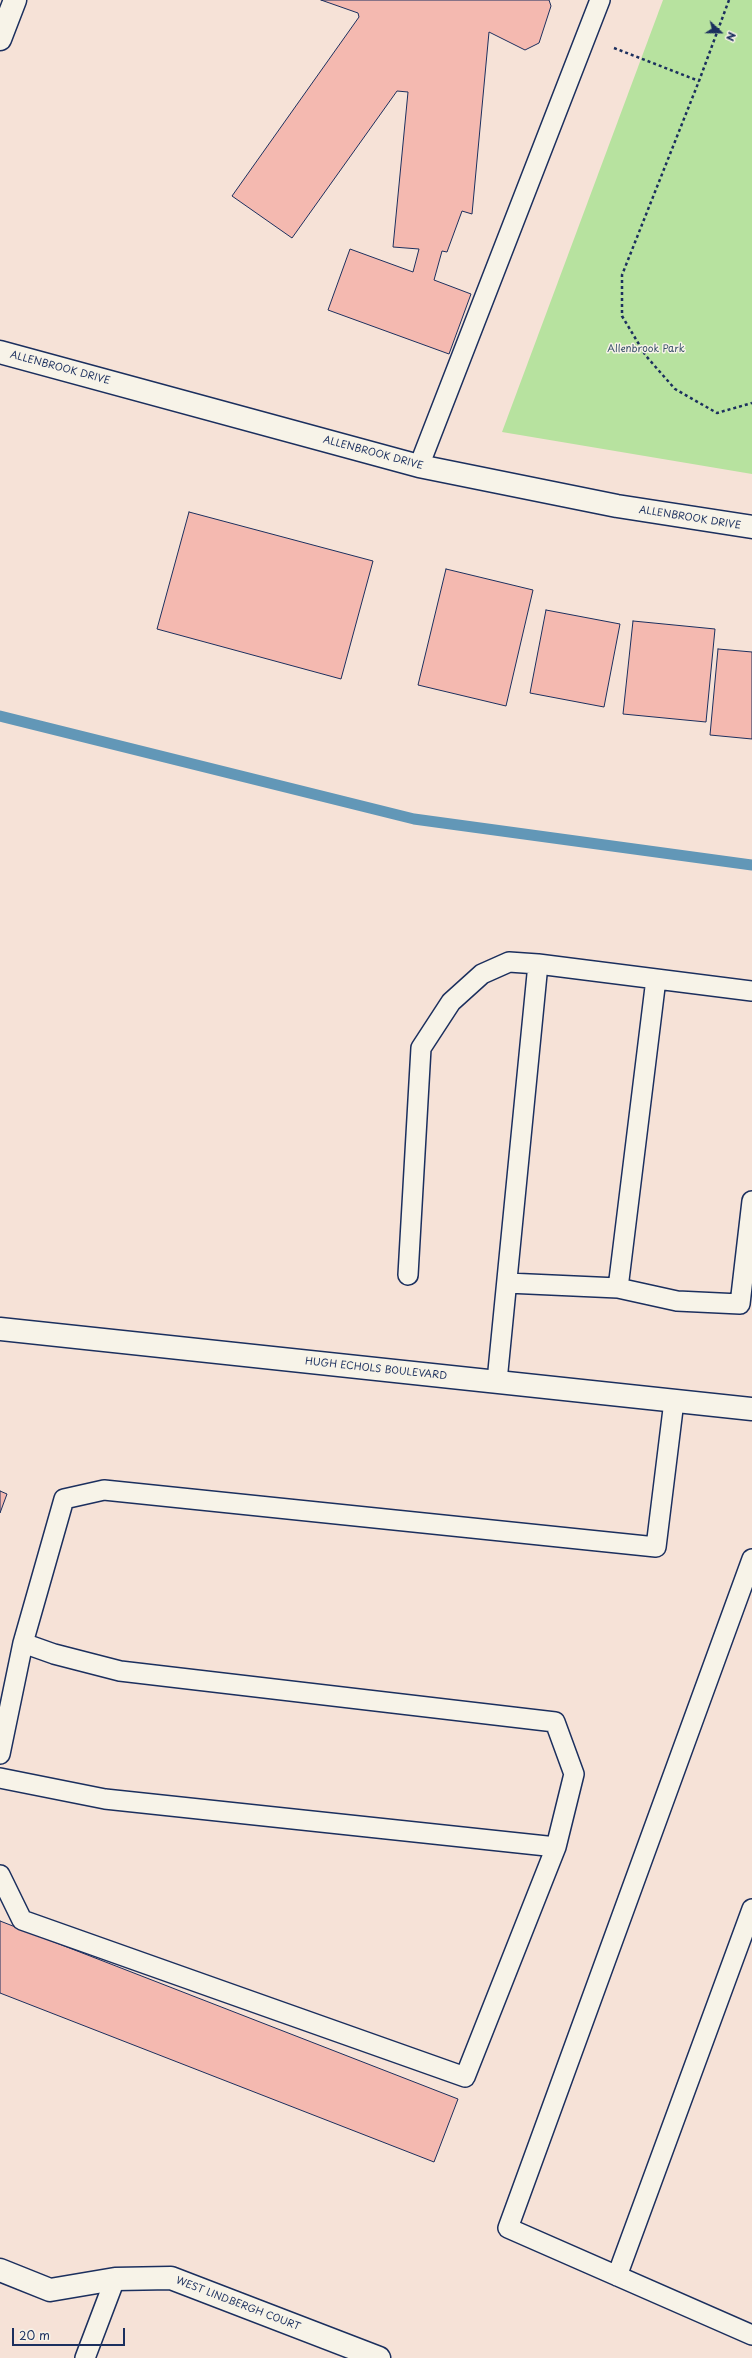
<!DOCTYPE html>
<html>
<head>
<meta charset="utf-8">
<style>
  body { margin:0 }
  #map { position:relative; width:752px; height:2358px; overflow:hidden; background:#f6e2d7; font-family:"Playpen Sans",sans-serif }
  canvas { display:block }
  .north { position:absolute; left:700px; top:12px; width:40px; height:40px; -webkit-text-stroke:3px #f7f3e8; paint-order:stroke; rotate:112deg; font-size:11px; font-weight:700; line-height:16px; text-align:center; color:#1b2f5e }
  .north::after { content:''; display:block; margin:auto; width:14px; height:18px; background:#1b2f5e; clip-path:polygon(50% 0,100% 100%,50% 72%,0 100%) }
  .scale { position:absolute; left:12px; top:2328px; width:113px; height:18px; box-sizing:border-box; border:2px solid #1b2f5e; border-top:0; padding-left:5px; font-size:12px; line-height:14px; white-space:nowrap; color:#1b2f5e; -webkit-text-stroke:3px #f7f3e8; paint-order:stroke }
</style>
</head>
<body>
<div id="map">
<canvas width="752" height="2358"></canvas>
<div class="north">N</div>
<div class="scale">20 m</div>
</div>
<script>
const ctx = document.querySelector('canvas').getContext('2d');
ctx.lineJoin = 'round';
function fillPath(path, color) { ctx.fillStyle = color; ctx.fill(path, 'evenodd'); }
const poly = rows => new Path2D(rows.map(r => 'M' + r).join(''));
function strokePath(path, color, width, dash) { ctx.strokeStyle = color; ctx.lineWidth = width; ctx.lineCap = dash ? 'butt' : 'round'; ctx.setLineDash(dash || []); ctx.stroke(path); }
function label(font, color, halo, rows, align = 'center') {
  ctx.font = font + ' "Playpen Sans",sans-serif'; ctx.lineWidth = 3; ctx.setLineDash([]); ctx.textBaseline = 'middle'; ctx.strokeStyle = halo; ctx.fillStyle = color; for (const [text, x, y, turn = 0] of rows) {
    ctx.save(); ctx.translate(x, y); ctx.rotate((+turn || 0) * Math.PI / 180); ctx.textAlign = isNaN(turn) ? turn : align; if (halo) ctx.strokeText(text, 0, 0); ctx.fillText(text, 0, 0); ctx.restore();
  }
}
fillPath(poly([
  [663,0,752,0,752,474,502,432]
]), '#b7e29f');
strokePath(poly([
  [0,716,414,819,752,865]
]), '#6297b7', 11);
const building = poly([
  [321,0,549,0,551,6,539,43,525,50,489,32,472,214,462,211,447,252,442,251,434,280,471,294,449,354,328,310,350,249,413,272,419,249,393,247,408,92,397,91,292,238,232,196,359,17,358,13,321,0],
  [189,512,373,561,341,679,157,629,189,512],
  [446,569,533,590,506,706,418,685,446,569],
  [546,610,620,624,604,707,530,693,546,610],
  [633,621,715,629,706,722,623,714,633,621],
  [718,649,752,652,752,739,710,735,718,649],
  [0,1491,7,1494,0,1513,0,1491],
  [0,1921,458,2099,434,2162,0,1993,0,1921]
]);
fillPath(building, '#f4b9b0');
strokePath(building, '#1b2f5e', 1);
const service = poly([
  [419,466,600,0],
  [538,964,752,991],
  [408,1275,421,1048,451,1002,482,974,509,962,538,964,497,1381],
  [507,1283,618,1288,656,979],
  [618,1288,677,1301,740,1304,752,1201],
  [752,1559,508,2228,752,2335],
  [23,1643,54,1654,120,1671,555,1722,574,1774,556,1847],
  [0,1754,23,1643,64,1499,104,1490,656,1547,674,1401],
  [0,1778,105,1799,556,1847,465,2077,22,1920,0,1875],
  [617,2276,752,1909],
  [85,2358,115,2279]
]);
const minor = poly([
  [0,39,15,0],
  [0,352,419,466,617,506,752,527],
  [0,1329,752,1409],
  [0,2270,50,2290,115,2279,171,2278,379,2358]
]);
strokePath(service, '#1b2f5e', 22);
strokePath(minor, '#1b2f5e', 25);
strokePath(poly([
  [729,0,699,81,622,275,622,316,646,356,675,389,717,413,752,403],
  [614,48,699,81]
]), '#1b2f5e', 2.5, [3, 3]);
strokePath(service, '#f7f3e8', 19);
strokePath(minor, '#f7f3e8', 22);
label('10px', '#3a536b', '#f7f3e8', [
  ["Allenbrook Park",646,349]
]);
label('10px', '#1b2f5e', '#f7f3e8', [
  ["ALLENBROOK DRIVE",60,368,15],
  ["ALLENBROOK DRIVE",373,453,15],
  ["ALLENBROOK DRIVE",690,518,9],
  ["HUGH ECHOLS BOULEVARD",376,1369,6],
  ["WEST LINDBERGH COURT",238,2304,21]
]);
</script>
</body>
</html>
